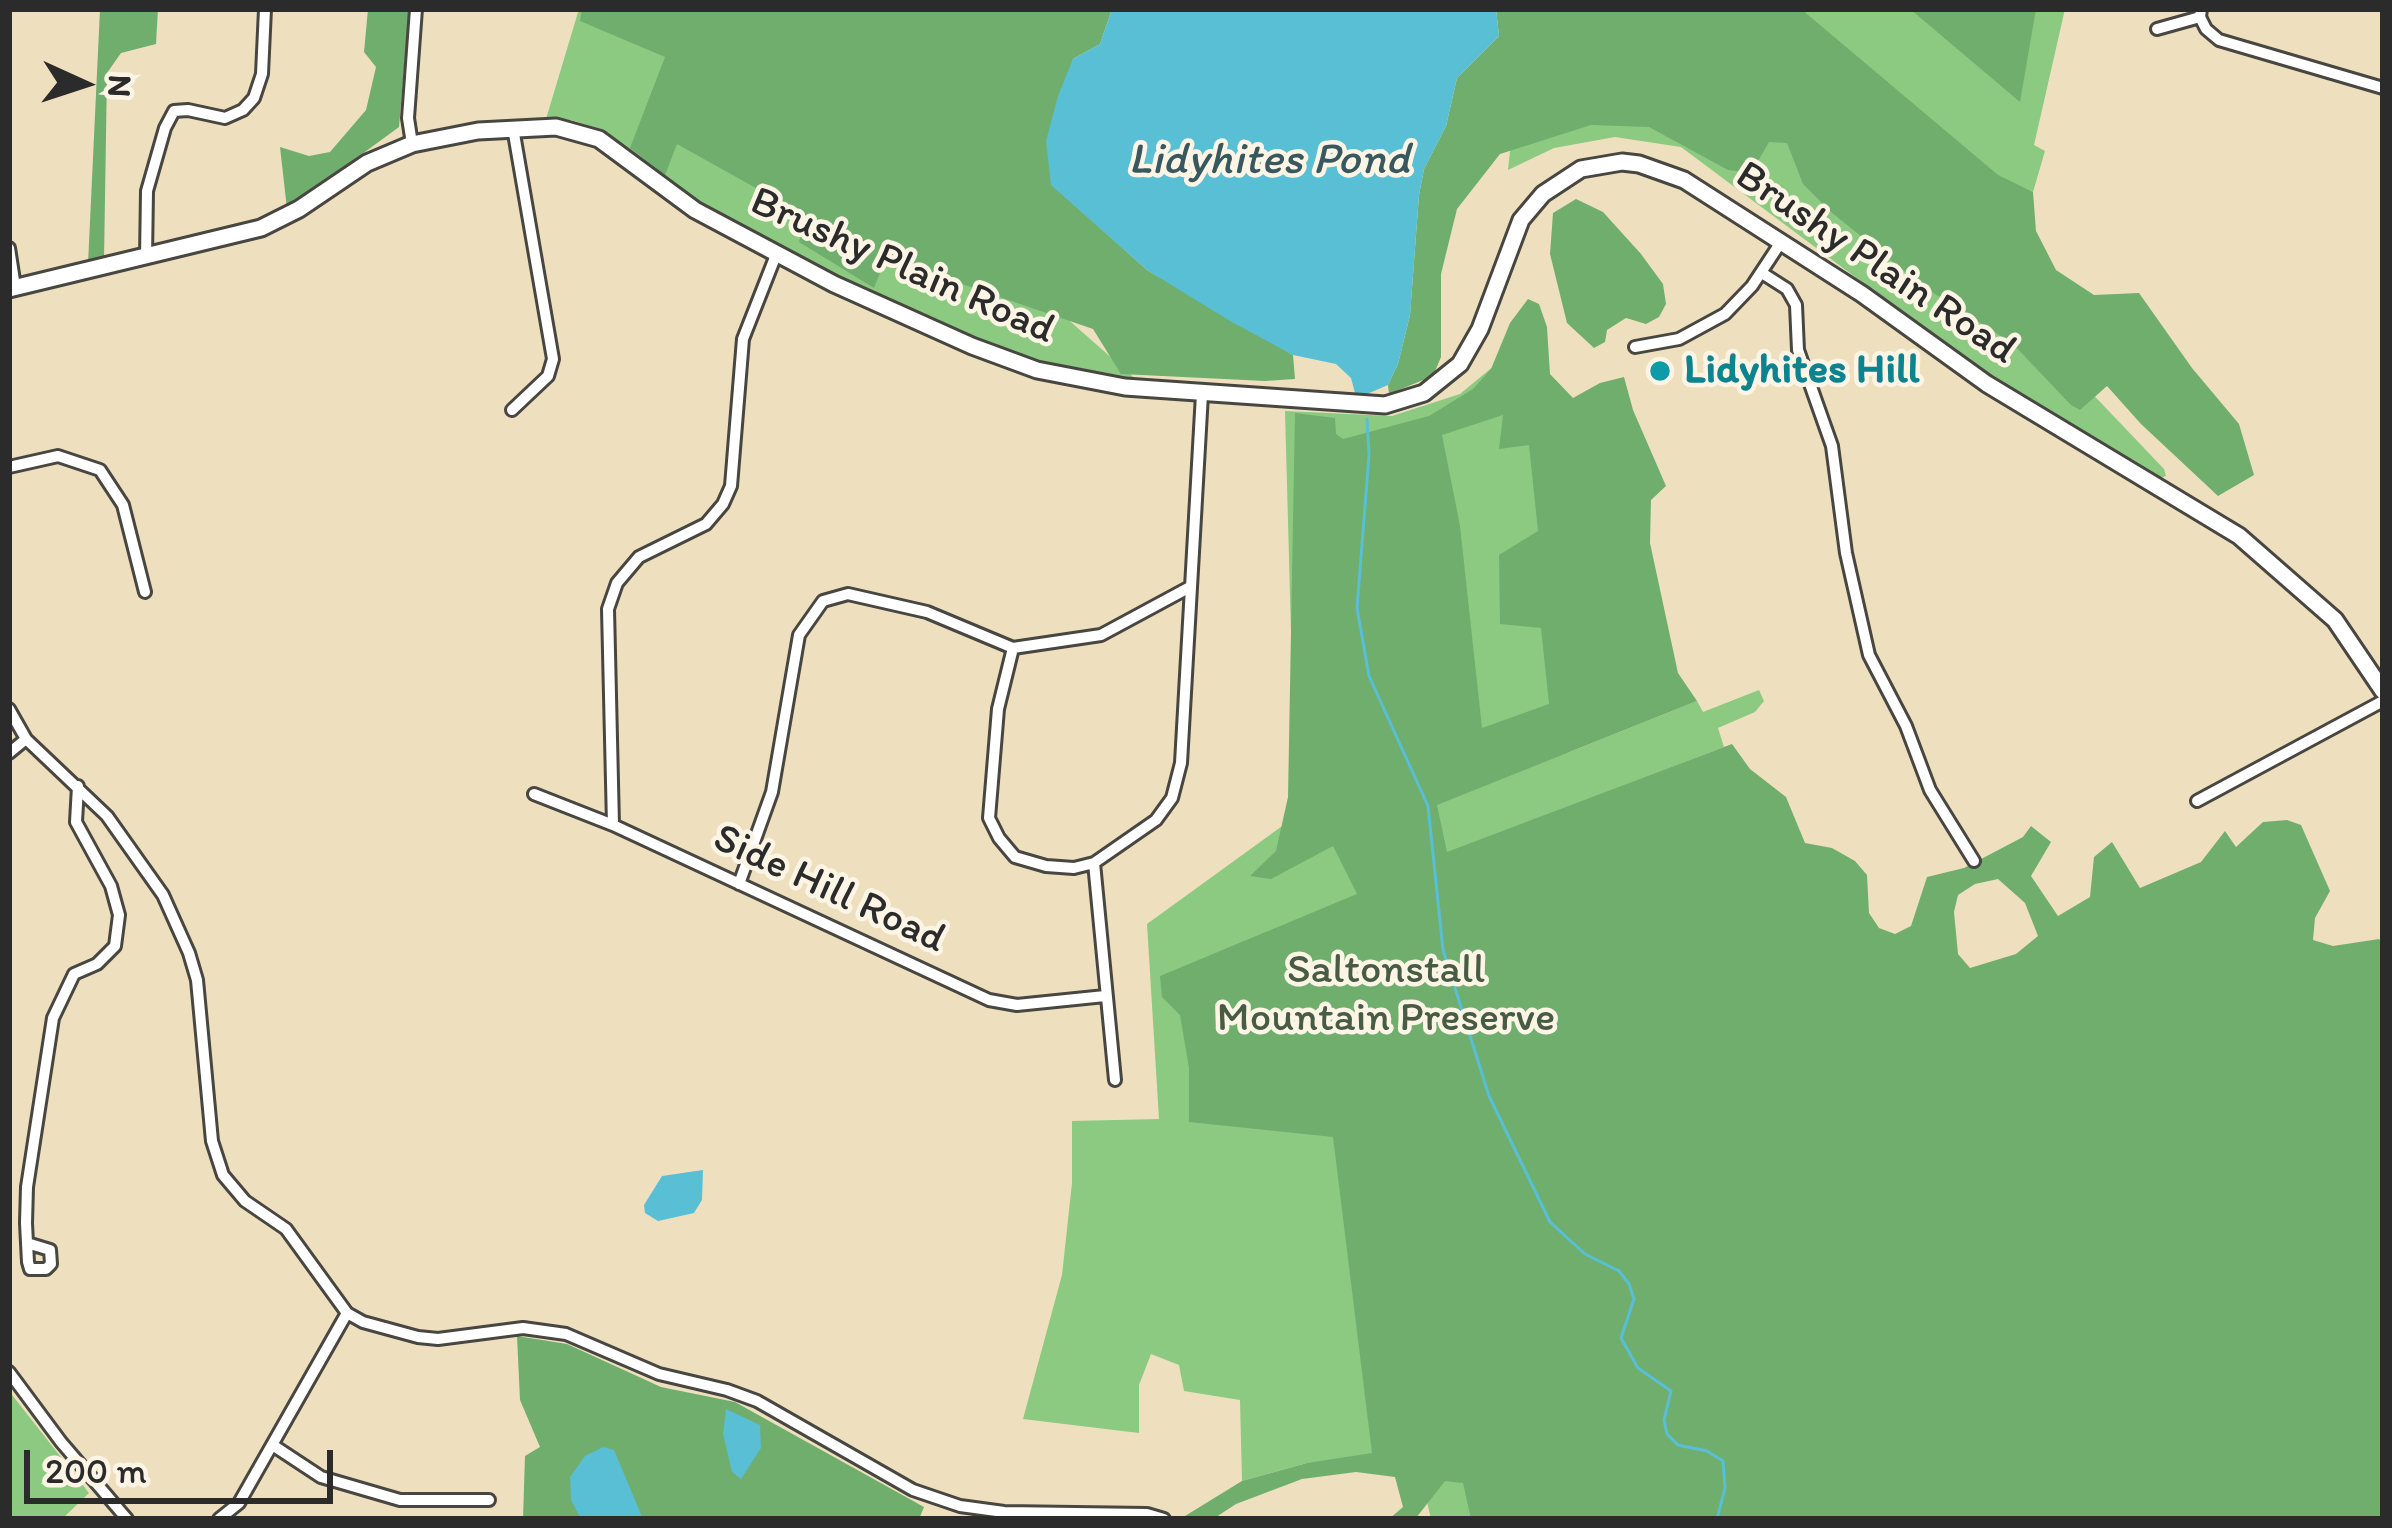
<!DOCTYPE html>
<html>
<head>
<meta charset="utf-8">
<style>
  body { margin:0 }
  #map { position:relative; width:2392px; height:1528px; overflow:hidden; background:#eee0be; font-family:Itim,sans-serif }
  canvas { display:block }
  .frame { position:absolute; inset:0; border:12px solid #2b2b2b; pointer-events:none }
  .north { position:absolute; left:24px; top:24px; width:120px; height:120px; -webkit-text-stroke:9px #fcf5e5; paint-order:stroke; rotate:93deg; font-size:33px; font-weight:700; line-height:48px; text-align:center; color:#2b2b2b }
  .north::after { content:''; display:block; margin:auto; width:42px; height:54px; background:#2b2b2b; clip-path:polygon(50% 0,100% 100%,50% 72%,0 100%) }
  .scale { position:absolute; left:24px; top:1450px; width:309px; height:54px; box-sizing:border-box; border:6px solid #2b2b2b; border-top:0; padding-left:15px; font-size:36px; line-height:42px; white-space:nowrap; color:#2b2b2b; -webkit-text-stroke:9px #fcf5e5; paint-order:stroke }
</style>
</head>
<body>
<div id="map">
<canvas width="2392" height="1528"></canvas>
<div class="frame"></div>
<div class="north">N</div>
<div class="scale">200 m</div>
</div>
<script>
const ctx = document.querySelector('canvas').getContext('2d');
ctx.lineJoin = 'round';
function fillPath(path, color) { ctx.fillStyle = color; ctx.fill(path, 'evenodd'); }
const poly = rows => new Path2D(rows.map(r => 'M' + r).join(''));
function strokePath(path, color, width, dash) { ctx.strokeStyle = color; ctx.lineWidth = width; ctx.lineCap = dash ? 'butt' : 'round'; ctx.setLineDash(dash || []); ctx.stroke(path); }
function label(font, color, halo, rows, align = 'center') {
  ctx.font = font + ' Itim,sans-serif'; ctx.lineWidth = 9; ctx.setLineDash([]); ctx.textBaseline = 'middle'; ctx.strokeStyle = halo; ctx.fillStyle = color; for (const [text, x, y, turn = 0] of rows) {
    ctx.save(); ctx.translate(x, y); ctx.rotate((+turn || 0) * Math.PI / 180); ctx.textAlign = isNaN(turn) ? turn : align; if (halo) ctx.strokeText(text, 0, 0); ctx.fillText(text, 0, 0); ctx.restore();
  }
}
fillPath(poly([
  [579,9,1012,9,955,220,1139,382,1038,363,993,347,840,280,738,228,682,193,601,129,571,120,546,119],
  [1525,9,2065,9,2034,145,2045,151,2033,192,2008,181,2083,384,2164,469,2166,476,2158,479,2001,386,1681,147,1615,137,1554,148,1508,170],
  [1542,326,1567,753,1697,701,1703,712,1759,690,1764,701,1755,712,1718,728,1724,747,1570,806,1862,1519,1431,1519,1416,1455,1307,1463,1242,1481,1240,1400,1184,1391,1179,1365,1151,1354,1139,1385,1139,1433,1023,1419,1062,1275,1072,1183,1072,1121,1159,1119,1147,924,1296,816,1285,411,1392,416,1460,394],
  [9,1391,89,1493,62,1519,9,1519]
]), '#8bca80');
fillPath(poly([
  [100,9,158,9,156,44,121,53,107,73,104,260,88,264],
  [368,9,409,9,399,127,287,209,280,147,309,156,330,152,366,110,376,67,364,52],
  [582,9,1112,9,1100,44,1073,59,1051,184,1147,270,1293,355,1295,379,1265,381,1121,374,1093,329,886,258,874,288,799,242,806,216,677,144,665,175,630,148,665,57,580,21],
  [1496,9,1801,9,1998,175,2033,192,2036,231,2056,270,2094,295,2139,293,2192,368,2239,424,2254,475,2218,496,2141,424,2107,386,2080,410,2071,405,2012,343,1924,287,1831,212,1803,184,1787,143,1769,142,1758,161,1745,172,1728,170,1649,127,1591,125,1500,154,1457,209,1441,274,1441,357,1433,376,1389,394,1388,385,1398,364,1410,315,1419,195,1424,169,1446,126,1457,78,1499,36],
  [1910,9,2036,9,2020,102],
  [1576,199,1603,212,1641,254,1663,284,1666,304,1659,317,1646,324,1626,318,1607,330,1605,342,1594,348,1567,323,1550,254,1553,213],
  [1528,299,1539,304,1547,327,1550,374,1573,398,1600,383,1624,377,1633,410,1666,486,1651,500,1650,543,1678,673,1697,701,1437,805,1447,852,1732,744,1750,769,1786,797,1805,843,1832,848,1855,861,1867,875,1869,913,1879,928,1895,934,1911,926,1927,877,1964,868,2023,837,2031,826,2051,842,2031,876,2058,916,2090,897,2094,857,2112,842,2140,888,2201,862,2225,831,2236,847,2263,822,2287,820,2301,825,2330,891,2315,918,2313,940,2333,946,2379,939,2383,945,2383,1519,1471,1519,1463,1483,1445,1481,1416,1518,1389,1519,1403,1507,1395,1477,1356,1472,1302,1479,1236,1504,1213,1519,1185,1516,1242,1481,1307,1463,1372,1453,1333,1137,1189,1122,1189,1068,1180,1015,1162,997,1160,976,1357,894,1333,846,1271,879,1250,876,1276,851,1288,797,1295,413,1335,418,1336,434,1343,439,1429,416,1473,389,1491,369,1510,323],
  [1503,415,1499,449,1529,445,1538,531,1499,555,1500,624,1541,628,1549,704,1482,728,1460,526,1442,435],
  [1998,879,2025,903,2038,936,2016,954,1970,968,1958,954,1954,912,1958,895,1975,884],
  [517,1336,567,1344,661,1387,735,1402,924,1507,919,1519,523,1519,525,1456,540,1447,520,1400]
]), '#70ae6e');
fillPath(poly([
  [1112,9,1496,9,1499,36,1457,78,1446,126,1424,169,1419,195,1410,315,1398,364,1388,385,1367,394,1355,393,1351,378,1336,364,1293,355,1230,321,1147,270,1051,185,1046,141,1058,96,1073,59,1100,44],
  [703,1170,702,1200,694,1213,658,1221,645,1213,644,1205,662,1176],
  [726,1409,760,1425,761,1448,741,1479,732,1472,723,1434],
  [603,1447,614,1450,643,1519,581,1519,571,1500,570,1477,585,1456]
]), '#58bfd5');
strokePath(poly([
  [1367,419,1369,455,1357,608,1369,676,1428,806,1443,950,1489,1096,1550,1222,1585,1254,1619,1271,1629,1284,1634,1299,1621,1338,1638,1368,1671,1391,1664,1420,1667,1434,1678,1445,1707,1451,1723,1461,1725,1488,1717,1519]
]), '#58bfd5', 3);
const minor = poly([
  [2200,17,2206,29,2219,40,2383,88],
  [2157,29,2200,17,2201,9],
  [412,144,408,118,416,9],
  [9,248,15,287],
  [146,258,147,191,165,128,174,111,188,110,225,118,243,110,254,98,262,74,265,9],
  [1762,273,1787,289,1796,305,1798,350,1832,446,1846,553,1869,655,1906,726,1930,790,1974,861],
  [1635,347,1679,339,1725,314,1752,286,1781,242],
  [512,410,548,376,553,359,513,128],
  [9,467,58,456,100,470,123,505,145,592],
  [1013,648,998,709,989,818,999,838,1015,857,1046,866,1074,868,1094,863,1156,820,1172,798,1181,763,1202,394],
  [9,709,26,739,107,816,163,895,189,953,197,980,212,1141,223,1175,245,1201,286,1229,347,1313,363,1322,418,1337,438,1339,523,1328,566,1334,659,1374,727,1390,757,1401,913,1490,960,1506,1004,1512,1147,1514,1164,1519],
  [9,753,26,739],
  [534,794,613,825,989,1000,1017,1005,1105,996],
  [2197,801,2383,701],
  [613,825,608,609,617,583,639,557,706,524,723,504,731,486,743,339,776,255],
  [1094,863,1115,1080],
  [739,884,772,792,799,635,823,601,848,594,927,612,1013,648,1101,635,1190,587],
  [27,1243,50,1250,51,1264,46,1269,30,1269,28,1262,27,1243,26,1223,27,1187,53,1018,74,974,97,964,115,946,119,915,111,886,76,822,78,786],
  [9,1372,61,1442,127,1519],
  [274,1446,321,1477,400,1500,489,1500],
  [219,1519,239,1503,347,1313]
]);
const secondary = poly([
  [9,289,261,228,299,209,367,163,412,144,478,131,556,127,599,139,695,210,834,284,972,346,1037,370,1125,387,1385,405,1424,393,1460,364,1480,329,1521,220,1543,194,1581,169,1622,162,1639,164,1684,180,1862,294,1987,384,2239,536,2335,620,2383,691]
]);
strokePath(minor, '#484641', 16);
strokePath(secondary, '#484641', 21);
strokePath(minor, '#fff', 10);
strokePath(secondary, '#fff', 15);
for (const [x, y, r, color] of [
  [1660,371,12,"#0f9aa8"]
]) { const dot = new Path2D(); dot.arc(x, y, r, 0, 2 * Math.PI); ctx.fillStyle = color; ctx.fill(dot); strokePath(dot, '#fcf5e5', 4.5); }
label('42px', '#2b2b2b', '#fcf5e5', [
  ["Brushy Plain Road",1875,264,34],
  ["Brushy Plain Road",902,267,24],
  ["Side Hill Road",829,890,25]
]);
label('bold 42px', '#0d838f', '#fcf5e5', [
  ["Lidyhites Hill",1684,371]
], 'left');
label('42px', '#485b44', '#fcf5e5', [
  ["Saltonstall",1386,971],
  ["Mountain Preserve",1386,1019]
]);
label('italic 45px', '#38575e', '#fcf5e5', [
  ["Lidyhites Pond",1269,162]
]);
</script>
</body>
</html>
